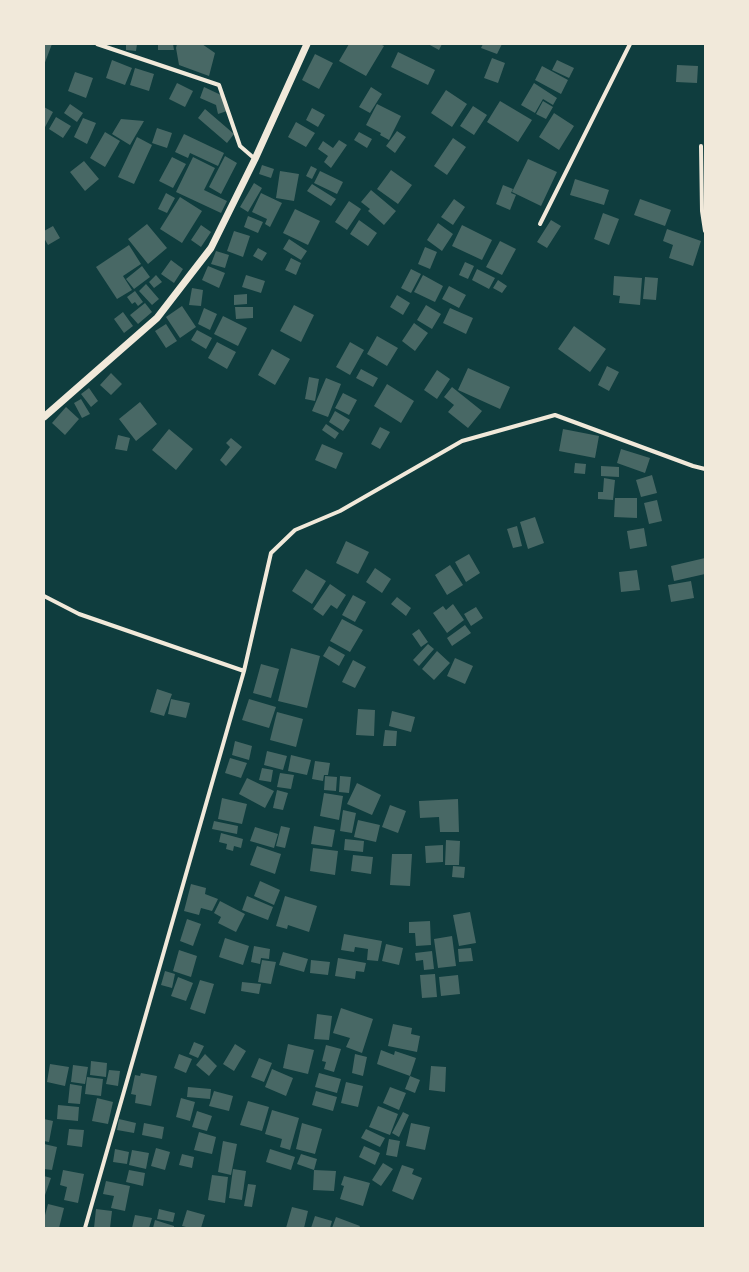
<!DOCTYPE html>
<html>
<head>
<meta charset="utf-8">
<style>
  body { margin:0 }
  #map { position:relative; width:749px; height:1272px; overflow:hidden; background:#0f3d3e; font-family:Merriweather,serif }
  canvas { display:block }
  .frame { position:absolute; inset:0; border:45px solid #f1e9da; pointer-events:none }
</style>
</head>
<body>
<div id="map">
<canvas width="749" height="1272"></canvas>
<div class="frame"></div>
</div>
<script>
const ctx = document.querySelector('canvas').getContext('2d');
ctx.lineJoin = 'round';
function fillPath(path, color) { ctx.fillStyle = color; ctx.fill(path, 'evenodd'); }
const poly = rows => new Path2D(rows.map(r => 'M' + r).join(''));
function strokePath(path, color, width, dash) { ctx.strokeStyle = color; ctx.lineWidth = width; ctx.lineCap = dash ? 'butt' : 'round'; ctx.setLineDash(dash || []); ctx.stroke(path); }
fillPath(poly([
  [44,44,52,44,44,65],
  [126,44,137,44,136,51,126,50],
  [158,44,173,44,174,50,158,50],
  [177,44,202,44,215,53,209,76,179,65,176,48],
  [349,44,380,44,384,46,366,76,339,61],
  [428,44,442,44,439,50],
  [483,44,502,44,497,54,481,48],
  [398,52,435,70,428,85,391,67],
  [315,54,333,63,319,89,302,80],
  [492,58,505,63,498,83,484,78],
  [112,60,132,68,125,85,106,78],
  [557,60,574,68,569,78,552,70],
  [677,65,698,66,697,83,676,82],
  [542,66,568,80,561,94,535,80],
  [135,68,154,74,149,91,130,85],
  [75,72,93,78,86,98,68,91],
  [177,83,193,91,185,107,169,99],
  [534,83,557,98,553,105,543,99,535,113,521,105],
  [204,87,221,95,227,111,218,114,216,105,200,98],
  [371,87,382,94,370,113,359,107],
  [446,90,467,104,452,127,431,113],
  [500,101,532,120,518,142,487,122],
  [543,101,553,107,546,119,536,114],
  [70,104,83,113,77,122,64,113],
  [377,104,401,116,389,140,380,135,381,133,366,125],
  [473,106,487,115,474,135,460,126],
  [44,107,53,112,44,129],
  [312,108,325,115,318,127,306,120],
  [205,109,234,134,227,143,198,118],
  [554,113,574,126,559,150,539,137],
  [56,117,71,126,63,138,49,129],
  [83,118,96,123,87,144,74,137],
  [121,119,144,121,130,145,112,134],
  [296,122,315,133,306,147,288,137],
  [157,128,172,133,167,148,152,143],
  [397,131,406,137,395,153,386,146],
  [105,132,120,141,105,167,90,158],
  [359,132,372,139,367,148,354,140],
  [184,134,224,153,218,166,190,153,188,158,175,152],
  [137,137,152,145,134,184,118,177],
  [453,138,466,147,447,175,434,166],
  [339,140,347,145,331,168,324,162,328,156,318,149,323,141,333,148],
  [225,156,237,163,221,194,209,187],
  [172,157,186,164,173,188,159,181],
  [193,157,215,168,204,190,227,201,221,213,176,192],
  [528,159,557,172,541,206,512,192],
  [84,161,99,179,85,191,70,172],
  [262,165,274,169,271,178,259,174],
  [311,166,317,169,312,179,306,176],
  [391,170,412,185,398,204,377,189],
  [280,171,299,174,294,201,276,198],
  [320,171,343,182,337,194,314,183],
  [575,179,609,190,604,205,570,195],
  [254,183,262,188,248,212,240,207],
  [312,184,336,199,331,206,307,191],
  [503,185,513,189,511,193,516,195,510,210,496,204],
  [371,190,396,211,384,225,368,211,370,209,361,202],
  [166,193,175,198,167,213,158,209],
  [261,193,282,203,270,227,265,224,267,219,252,212],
  [180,197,202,211,182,243,160,229],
  [454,199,465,207,453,225,441,217],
  [640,199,671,210,665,226,634,215],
  [349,201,361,209,347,230,335,222],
  [295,209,320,221,308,245,283,233],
  [603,213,619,219,609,245,594,239],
  [248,216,263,222,258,233,244,227],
  [359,220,377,233,368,246,350,234],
  [551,220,561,226,547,248,537,242],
  [438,223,453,234,442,251,427,240],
  [147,224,167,248,148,264,128,239],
  [201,225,211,232,201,247,191,240],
  [462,225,492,240,482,260,452,246],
  [53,226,60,238,48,245,44,238,44,231],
  [667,229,701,241,693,266,669,258,673,245,663,241],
  [234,231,250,236,243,257,227,251],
  [289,239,307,251,301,260,283,249],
  [500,241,516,249,502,275,486,267],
  [129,245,141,264,123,276,132,290,117,299,96,267],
  [425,247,437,252,430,269,418,264],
  [258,248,267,253,262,261,253,256],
  [216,251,229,255,225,268,211,264],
  [291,258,301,263,296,275,285,270],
  [171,260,183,269,174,283,161,274],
  [465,262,474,266,468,279,459,275],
  [142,266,150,277,134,289,126,279],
  [208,266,225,273,219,288,202,280],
  [411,269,421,274,411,293,401,288],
  [477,269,495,278,489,289,472,280],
  [156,275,162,282,154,288,149,282],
  [246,275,265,281,261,293,242,287],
  [423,275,443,286,435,302,414,292],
  [614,276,642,278,640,305,619,303,620,296,613,295],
  [645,277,658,278,656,300,643,299],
  [498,280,507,286,502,293,493,288],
  [146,284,159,299,152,305,139,291],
  [449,286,466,295,459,308,442,299],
  [192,288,203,290,201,306,189,305],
  [135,291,143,302,138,306,135,302,132,304,127,297],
  [247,294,247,304,234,305,234,295],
  [397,295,410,303,403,315,390,307],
  [145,303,152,312,138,324,130,315],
  [294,305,314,315,301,342,280,331],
  [426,305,441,314,432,329,417,320],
  [182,306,196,327,180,338,166,317],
  [235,307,253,307,253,318,236,319],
  [204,308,217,314,210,330,198,324],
  [450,308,473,318,466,334,443,323],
  [123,312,133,326,124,333,114,319],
  [223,316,247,328,238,346,214,334],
  [414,323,428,333,415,351,402,341],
  [166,324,177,341,166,348,155,331],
  [574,326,606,349,590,372,558,349],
  [197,330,212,338,206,349,191,340],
  [377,336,398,348,387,366,367,354],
  [217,342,236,352,227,369,208,358],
  [350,342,364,350,350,375,336,367],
  [272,349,290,359,275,385,258,375],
  [607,366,619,372,609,391,598,385],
  [468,368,510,387,500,409,458,390],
  [361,369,378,378,373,387,356,378],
  [437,370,450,379,437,399,424,390],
  [111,373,122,384,111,395,100,385],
  [309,377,319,379,315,401,305,399],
  [326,378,341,384,328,417,312,411],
  [387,384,414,401,401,423,374,406],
  [452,387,482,411,468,428,448,412,454,405,444,397],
  [89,388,98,401,91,407,81,394],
  [343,393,357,400,349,415,335,408],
  [81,399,90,414,82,418,74,403],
  [140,402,157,424,136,441,119,419],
  [66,407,79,419,65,435,52,423],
  [335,411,350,420,343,431,329,422],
  [326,424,339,433,335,439,322,430],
  [380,427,390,432,380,449,371,444],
  [169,429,193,449,176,470,152,450],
  [563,429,599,436,595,458,559,451],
  [118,435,130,438,127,451,115,449],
  [231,438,242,447,226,466,220,460,230,447,226,443],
  [322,444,343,453,336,469,315,460],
  [621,449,650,458,645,473,617,463],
  [575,463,586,464,585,474,574,473],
  [601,466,619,467,619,477,601,476],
  [652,475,657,493,641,497,636,480],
  [604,478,615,480,613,500,598,499,598,492,603,492],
  [615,498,637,498,637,518,614,517],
  [657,500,662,521,649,524,644,503],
  [535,517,544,543,528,549,520,522],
  [517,526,522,546,513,548,507,529],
  [644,528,647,546,630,549,627,531],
  [346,541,369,552,358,574,336,563],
  [469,554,480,573,466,582,455,562],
  [705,558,705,574,674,581,671,566],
  [450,565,463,585,447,595,435,575],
  [375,568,391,579,382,593,366,582],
  [306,569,326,581,312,604,292,591],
  [637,570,640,590,621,592,619,572],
  [691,581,694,598,671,602,668,585],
  [330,584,346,595,337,609,331,605,323,616,313,609],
  [353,595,366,602,355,622,342,615],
  [397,597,411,608,406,616,391,604],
  [453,604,464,620,447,633,433,613,443,606,446,610],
  [476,607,483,618,471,626,464,614],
  [342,619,363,630,350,652,330,641],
  [465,625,471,633,452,646,447,638],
  [419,629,428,642,421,647,412,634],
  [428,644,434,649,419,666,413,660],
  [329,646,345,655,339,666,323,656],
  [291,648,320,656,307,708,278,701],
  [437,651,450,663,434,680,422,669],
  [455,658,473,666,465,684,447,676],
  [353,660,366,667,355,688,342,682],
  [261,664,279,669,271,698,253,693],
  [157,689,172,694,164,716,150,712],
  [171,699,190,703,186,718,168,714],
  [249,699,276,707,269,728,242,720],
  [358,709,375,710,374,736,356,735],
  [392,711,415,717,411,732,389,726],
  [277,712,303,719,296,747,270,740],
  [385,730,397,731,396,746,383,746],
  [235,741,252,746,249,760,232,755],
  [267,751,287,756,283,770,264,765],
  [291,755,311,760,307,775,288,771],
  [230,758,247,763,241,778,225,773],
  [315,761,330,763,328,775,324,775,323,781,312,779],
  [262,768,273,770,271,782,259,780],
  [280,773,294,775,291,789,277,787],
  [325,776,337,777,336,791,324,790],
  [340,776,351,777,349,793,339,792],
  [247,778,274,791,265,808,239,794],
  [357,783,381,795,372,815,347,804],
  [277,790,288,793,283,810,273,808],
  [324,793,343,796,339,820,320,816],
  [222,798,247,804,242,824,218,819],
  [458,799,459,832,440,832,439,817,420,818,419,801],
  [390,805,406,811,398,833,382,827],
  [343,810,356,813,352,833,340,831],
  [358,820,380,825,376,842,354,837],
  [214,821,238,826,237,834,212,829],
  [281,826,290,828,285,848,276,846],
  [314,826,335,830,332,847,311,844],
  [255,827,278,834,274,848,250,841],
  [221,833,243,839,241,848,234,846,233,851,226,849,227,844,219,842],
  [345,839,364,841,363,852,344,850],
  [446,840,460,841,459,865,445,865],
  [443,845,443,862,426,863,425,846],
  [257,846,281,854,275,874,250,865],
  [313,848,338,851,335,875,310,871],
  [392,854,412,854,410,886,390,885],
  [353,855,373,857,371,874,351,871],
  [453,866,465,867,464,878,452,877],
  [260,881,280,890,274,905,254,896],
  [191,884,206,888,205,894,218,899,212,911,201,908,199,915,184,911],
  [247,896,273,907,268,920,242,910],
  [285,896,317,906,309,932,288,925,287,929,276,926],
  [220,901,245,914,236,932,218,923,221,917,214,913],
  [470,912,476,943,459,946,453,915],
  [187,919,201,924,193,946,180,941],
  [430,921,431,945,416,946,415,933,409,933,409,922],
  [344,934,382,941,378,961,367,960,368,949,355,947,354,952,341,950],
  [452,936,456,966,438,968,434,939],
  [225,938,249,946,243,965,219,957],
  [386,944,403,948,399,965,382,961],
  [254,946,270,949,269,959,261,958,260,964,251,962],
  [471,948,473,961,459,962,458,949],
  [179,950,197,956,191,977,173,971],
  [432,951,434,969,424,970,423,960,416,961,415,953],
  [283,952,308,959,304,972,279,965],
  [338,958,366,963,364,972,356,971,355,979,335,976],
  [262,960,276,962,271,984,258,982],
  [311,960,330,962,328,975,310,973],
  [165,971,175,974,172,988,161,985],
  [435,974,437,997,422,998,420,975],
  [458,975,460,994,441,996,439,977],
  [178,977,193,983,186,1001,171,996],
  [200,980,214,984,205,1014,190,1009],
  [242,982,261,984,259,994,241,991],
  [341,1008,373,1019,362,1053,346,1047,350,1038,333,1033],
  [317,1014,332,1016,329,1040,314,1039],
  [393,1024,412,1028,411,1034,420,1036,417,1052,388,1046],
  [194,1042,204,1046,198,1058,189,1054],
  [235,1044,246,1051,234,1071,223,1064],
  [288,1044,314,1050,308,1074,283,1068],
  [326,1045,341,1049,334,1072,324,1069,326,1062,322,1061],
  [381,1050,394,1055,395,1051,416,1058,410,1076,377,1064],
  [179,1054,192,1059,186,1073,174,1068],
  [205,1054,217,1066,209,1076,196,1065],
  [355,1054,367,1057,363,1076,352,1073],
  [259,1058,272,1063,264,1082,251,1077],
  [91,1061,107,1063,106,1077,90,1075],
  [50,1064,69,1067,65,1086,47,1082],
  [73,1065,88,1067,85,1084,71,1082],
  [431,1066,446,1067,445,1092,429,1090],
  [272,1069,293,1078,286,1096,265,1087],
  [109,1070,120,1071,118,1086,106,1084],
  [141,1073,157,1076,151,1106,135,1103,136,1095,131,1094,135,1075,140,1076],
  [319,1073,341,1079,337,1093,315,1087],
  [410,1076,420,1080,415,1093,405,1089],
  [87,1077,103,1079,101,1096,85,1094],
  [346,1082,363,1086,358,1107,341,1103],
  [70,1084,82,1086,80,1104,68,1103],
  [188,1087,211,1089,210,1099,187,1097],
  [390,1087,406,1093,399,1110,383,1103],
  [214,1091,233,1096,229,1111,209,1106],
  [316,1091,337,1097,333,1111,312,1105],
  [97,1098,113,1102,108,1124,92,1121],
  [181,1098,195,1102,190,1121,176,1117],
  [248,1101,269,1107,262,1131,240,1125],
  [58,1105,79,1107,78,1121,57,1119],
  [378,1106,398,1114,390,1135,369,1127],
  [272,1110,299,1118,290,1150,280,1147,282,1139,265,1134],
  [197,1111,212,1116,207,1131,192,1127],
  [403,1112,409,1115,399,1137,392,1133],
  [44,1119,53,1121,49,1142,44,1141],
  [119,1119,136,1123,134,1133,117,1130],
  [144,1123,164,1127,162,1139,142,1135],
  [302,1123,322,1129,315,1154,296,1149],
  [411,1123,430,1127,425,1150,406,1146],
  [69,1129,84,1130,82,1147,67,1145],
  [366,1129,385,1138,380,1147,361,1138],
  [199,1132,216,1137,212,1154,194,1150],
  [389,1139,400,1141,397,1157,386,1155],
  [223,1141,237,1144,231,1175,218,1172],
  [44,1144,57,1147,52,1170,44,1169],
  [364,1146,380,1153,375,1165,359,1157],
  [156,1148,170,1152,165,1170,151,1166],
  [115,1149,129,1152,127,1164,113,1162],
  [270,1149,295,1157,291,1170,266,1162],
  [132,1150,149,1153,146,1169,129,1165],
  [182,1154,194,1157,192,1168,179,1165],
  [301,1154,317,1159,314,1170,336,1171,334,1191,313,1190,314,1170,297,1164],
  [383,1163,393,1169,381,1186,372,1180],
  [402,1165,414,1169,412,1174,422,1178,413,1200,392,1191],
  [233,1169,246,1171,242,1200,229,1198],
  [63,1170,84,1174,78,1203,64,1200,67,1187,60,1185],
  [129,1170,145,1173,143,1186,126,1182],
  [212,1175,228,1177,225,1203,208,1200],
  [44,1176,51,1178,44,1198],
  [344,1176,370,1183,363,1206,340,1199,344,1186,341,1185],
  [106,1181,130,1186,125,1211,111,1208,114,1196,103,1194],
  [248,1184,256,1185,252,1207,244,1206],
  [48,1204,64,1208,59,1228,44,1228,44,1219],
  [292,1207,308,1211,304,1228,286,1228],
  [96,1209,112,1211,110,1228,94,1228],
  [159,1209,175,1213,173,1222,157,1219],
  [187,1210,205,1215,201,1228,190,1228,182,1226],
  [135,1215,152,1218,149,1228,132,1228],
  [315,1216,332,1221,330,1228,311,1228],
  [336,1217,360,1226,359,1228,332,1228],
  [155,1220,174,1226,174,1228,153,1228]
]), '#486865');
strokePath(poly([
  [97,44,219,85,240,146,255,159],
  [701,146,702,211,705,231],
  [540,224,630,44],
  [44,596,79,614,244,671],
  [85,1228,244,671,271,553,295,530,340,511,462,441,555,415,693,466,705,469]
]), '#f1e9da', 4);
strokePath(poly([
  [44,417,157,318,211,248,255,159,307,44]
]), '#f1e9da', 7);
</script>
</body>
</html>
